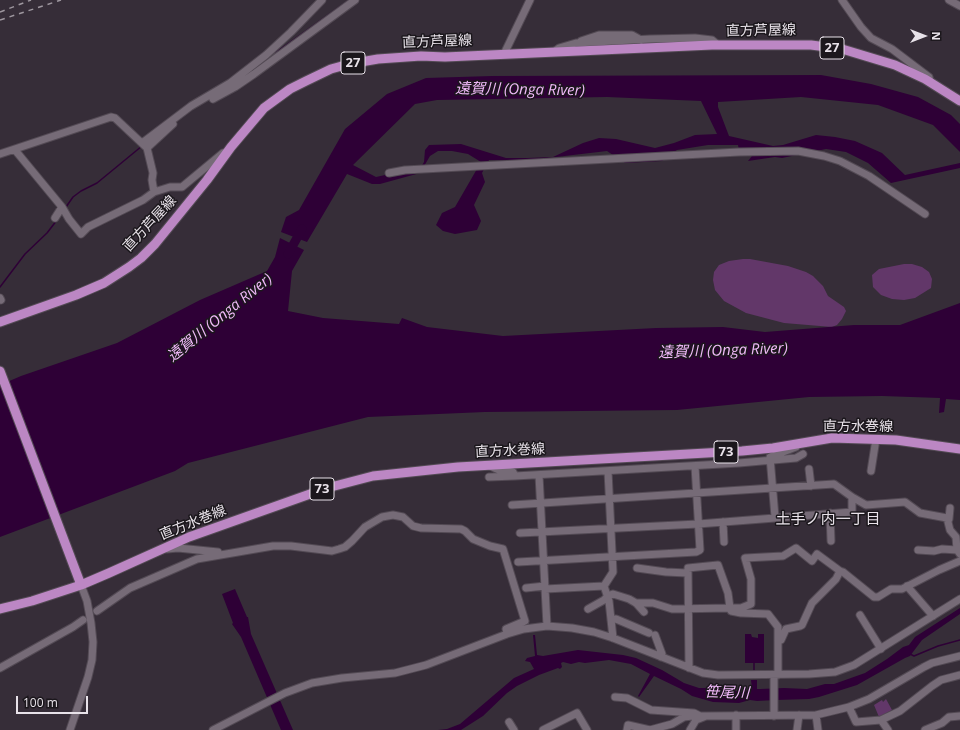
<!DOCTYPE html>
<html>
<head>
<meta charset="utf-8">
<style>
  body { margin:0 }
  #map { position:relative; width:960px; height:730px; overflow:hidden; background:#362d38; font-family:"Open Sans",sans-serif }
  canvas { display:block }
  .north { position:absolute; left:904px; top:16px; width:40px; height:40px; -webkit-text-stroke:3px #1b171c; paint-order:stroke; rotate:90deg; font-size:11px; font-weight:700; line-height:16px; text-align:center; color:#e8e2e9 }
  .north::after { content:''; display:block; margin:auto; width:14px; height:18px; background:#e8e2e9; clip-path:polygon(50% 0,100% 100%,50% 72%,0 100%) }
  .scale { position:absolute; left:16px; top:696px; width:72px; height:18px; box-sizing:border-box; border:2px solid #e8e2e9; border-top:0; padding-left:5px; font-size:12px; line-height:14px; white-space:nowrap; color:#e8e2e9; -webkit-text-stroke:3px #1b171c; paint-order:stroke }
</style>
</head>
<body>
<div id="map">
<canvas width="960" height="730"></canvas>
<div class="north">N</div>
<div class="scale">100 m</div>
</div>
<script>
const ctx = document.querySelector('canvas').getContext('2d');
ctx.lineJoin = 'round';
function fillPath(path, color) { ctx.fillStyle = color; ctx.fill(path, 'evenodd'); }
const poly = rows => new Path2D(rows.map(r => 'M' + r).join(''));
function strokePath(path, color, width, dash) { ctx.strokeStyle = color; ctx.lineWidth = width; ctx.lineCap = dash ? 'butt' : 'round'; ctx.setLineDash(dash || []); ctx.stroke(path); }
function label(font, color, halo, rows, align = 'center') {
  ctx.font = font + ' "Open Sans","Noto Sans JP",sans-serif'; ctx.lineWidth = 3; ctx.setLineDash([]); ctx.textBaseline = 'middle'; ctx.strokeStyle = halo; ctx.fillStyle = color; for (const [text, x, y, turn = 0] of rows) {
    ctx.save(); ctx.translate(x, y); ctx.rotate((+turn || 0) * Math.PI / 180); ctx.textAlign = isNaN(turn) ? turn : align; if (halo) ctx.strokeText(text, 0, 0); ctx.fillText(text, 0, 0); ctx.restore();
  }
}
fillPath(poly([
  [743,259,750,259,788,266,806,272,813,276,823,286,828,296,844,307,846,311,842,319,837,325,832,327,784,323,746,313,724,301,715,290,713,280,714,272,719,265,729,261],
  [904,264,912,264,922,267,929,272,932,279,931,288,915,298,904,300,892,299,881,295,873,287,872,275,879,269],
  [886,699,892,710,879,717,874,705,882,700,883,702]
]), '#623769');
fillPath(poly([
  [821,75,871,84,918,97,951,115,960,124,960,152,933,125,878,105,801,97,718,102,718,107,729,136,773,146,783,145,816,135,835,137,855,141,882,153,905,175,960,163,960,168,891,183,868,163,846,152,826,149,782,158,775,157,748,161,752,156,739,150,738,145,708,145,677,150,662,161,625,163,607,151,522,161,489,160,482,173,485,182,474,205,481,221,477,230,455,234,443,231,436,225,442,213,455,207,481,162,468,154,452,151,438,151,430,156,420,173,380,184,372,184,347,174,307,242,281,232,286,217,299,210,345,129,387,94,426,78,492,76],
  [607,97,701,101,717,134,695,135,674,143,655,148,616,139,599,138,583,143,553,157,527,158,506,158,461,144,429,145,425,150,424,162,421,167,376,177,353,165,415,104,437,100],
  [280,238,304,250,292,271,288,311,323,318,399,324,402,318,427,327,503,336,656,328,723,327,765,332,854,325,900,325,960,303,960,400,946,399,944,412,939,413,940,398,882,396,809,397,677,410,485,412,368,417,188,463,175,471,0,537,0,385,21,376,117,343,200,300,267,271,275,257],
  [235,589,247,617,248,617,251,634,293,730,281,730,241,637,232,624,233,623,222,594],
  [960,608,960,614,922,640,910,656,905,658,857,685,819,697,809,699,776,700,757,701,750,700,739,703,713,702,692,696,681,689,654,676,639,697,638,696,650,674,631,664,609,660,585,663,579,662,571,664,563,662,561,663,562,667,560,669,558,668,539,675,517,686,507,693,483,716,461,730,438,730,447,729,460,724,514,678,534,669,530,662,525,661,527,658,535,656,533,635,535,635,537,655,543,656,578,650,623,655,636,658,662,670,684,683,699,688,719,688,741,692,752,689,751,680,757,680,757,689,760,689,784,688,807,689,825,684,834,684,865,673,887,659,903,647,909,645,915,637],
  [745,634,751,634,752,637,758,638,758,634,764,634,764,663,745,663]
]), '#2e0036');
strokePath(poly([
  [260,64,349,0],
  [66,207,73,197,81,191,97,183,142,146],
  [0,287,25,254,47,233,57,220],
  [910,654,914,656,938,646,960,640],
  [754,662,754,672]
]), '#2e0036', 1.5);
strokePath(poly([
  [288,254,302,229]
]), '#2e0036', 9);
const minor = poly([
  [842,0,861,27,871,38,892,49,929,77,930,81],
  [949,0,960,6],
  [581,41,599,35,632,35,641,40],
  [555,51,559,48,576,43,650,39,695,38,712,40,718,45],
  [504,54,530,0],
  [213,99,235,87,254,74,355,0],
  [142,143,191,106,230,83,266,55,291,32,322,0],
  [147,148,173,124],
  [15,150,62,207,69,219,81,234,88,227,143,200,154,192,170,187,182,187,223,153],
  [0,154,111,117,115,118,147,148,153,173,152,180,154,192],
  [389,173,405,170,739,152,798,151,824,156,840,161,869,176,925,214],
  [55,218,62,207],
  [0,298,1,300],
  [490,466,499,470,513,472,515,476,739,463,796,458,803,454],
  [809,469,811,486],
  [608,471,613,572,604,586,609,601,613,638],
  [871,471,876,439],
  [539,475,547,626],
  [489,477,515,476],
  [512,505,834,484,852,497,866,505,905,502,920,513,947,518,950,530,956,537,957,550,960,554],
  [830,513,831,541],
  [775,517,770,457,796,447],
  [949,519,950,508],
  [723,522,724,542],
  [520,533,698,524,852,512,852,497],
  [167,549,178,548,218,552],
  [918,550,934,551,942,549,957,550],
  [518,562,696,552,700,550,695,466],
  [637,568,666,572,687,573],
  [907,586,933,616],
  [526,588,545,586],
  [545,589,604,586],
  [636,603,653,603,672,609,730,608,731,611,741,613,768,614,778,627,778,675],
  [588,609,604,600,608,596,613,594,629,599,636,603,644,612],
  [97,611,130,588,197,559,273,546,291,546,332,551,339,549,345,547,352,541,365,527,382,517,393,515,403,517,413,526,421,528,461,529,465,531,473,539,490,546,503,549,525,621,506,629,507,633],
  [860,615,881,649],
  [611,620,616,619,649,633],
  [655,635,662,654,661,657],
  [778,641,781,640,786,629,800,626,802,625,812,603,836,579,840,571],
  [0,668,73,627,83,620],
  [689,668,688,568,718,565,728,593,730,608,741,608,751,604,751,579,745,558,783,556,796,548,812,561,817,554,840,571,843,572,874,597,878,597,891,589,902,589,939,570,960,561],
  [774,675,774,716],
  [615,697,627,698,651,710,694,713,700,716,706,716],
  [849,707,856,722,881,720,900,711,932,686,941,680,960,675],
  [816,715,818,730],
  [881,720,888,730],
  [509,722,514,730],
  [70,730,88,677,92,660,93,642,91,623,87,601,81,585],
  [213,730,285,693,312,683,342,678,395,673,426,665,507,634,524,629,547,626,572,628,594,632,613,638,703,673,718,675,809,674,835,672,854,665,960,599],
  [543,730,577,713,587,730],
  [627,730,628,725,650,730],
  [650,730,672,724,684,717,692,716],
  [690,730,696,720,706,716,816,715,849,707,869,699,924,667,932,663,960,656],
  [736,730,736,715],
  [797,730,799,715],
  [925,730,942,723,949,717,960,716]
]);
const major = poly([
  [0,322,76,295,104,283,129,267,141,258,155,244,207,180,231,147,264,108,290,89,306,81,331,69,349,64,378,59,421,56,445,57,712,45,811,45,842,49,895,65,925,79,960,101],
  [0,371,81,585],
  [0,609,32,601,81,585,109,573,189,537,327,488,373,476,458,467,742,451,773,448,832,438,896,440,960,449]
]);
strokePath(minor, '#534a54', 9);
strokePath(major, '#534a54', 11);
strokePath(minor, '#766b77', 7);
strokePath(major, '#bc87c4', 9);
strokePath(poly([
  [0,12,31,0],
  [0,20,61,0]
]), '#9e979f', 1.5, [5, 5]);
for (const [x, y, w] of [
  [832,48,24],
  [353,63,24],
  [726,452,24],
  [322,489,24]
]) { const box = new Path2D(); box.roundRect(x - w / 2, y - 11, w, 22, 3); ctx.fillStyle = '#1b171c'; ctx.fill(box); strokePath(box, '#e8e2e9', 1); }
label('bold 13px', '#e8e2e9', null, [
  ["27",832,48],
  ["27",353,63],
  ["73",726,452],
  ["73",322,489]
]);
label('14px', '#e8e2e9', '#1b171c', [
  ["直方芦屋線",761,31,-1],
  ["直方芦屋線",437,42,-2],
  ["直方芦屋線",150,224,-47],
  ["直方水巻線",858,427],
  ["直方水巻線",510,451,-3],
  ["直方水巻線",193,523,-22]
]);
label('italic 15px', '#f1b9fa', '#1b171c', [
  ["遠賀川 (Onga River)",520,90,1],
  ["遠賀川 (Onga River)",220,318,-39],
  ["遠賀川 (Onga River)",723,351,-2],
  ["笹尾川",727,693,2]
]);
label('15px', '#e8e2e9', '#1b171c', [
  ["土手ノ内一丁目",828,520]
]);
</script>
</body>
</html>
